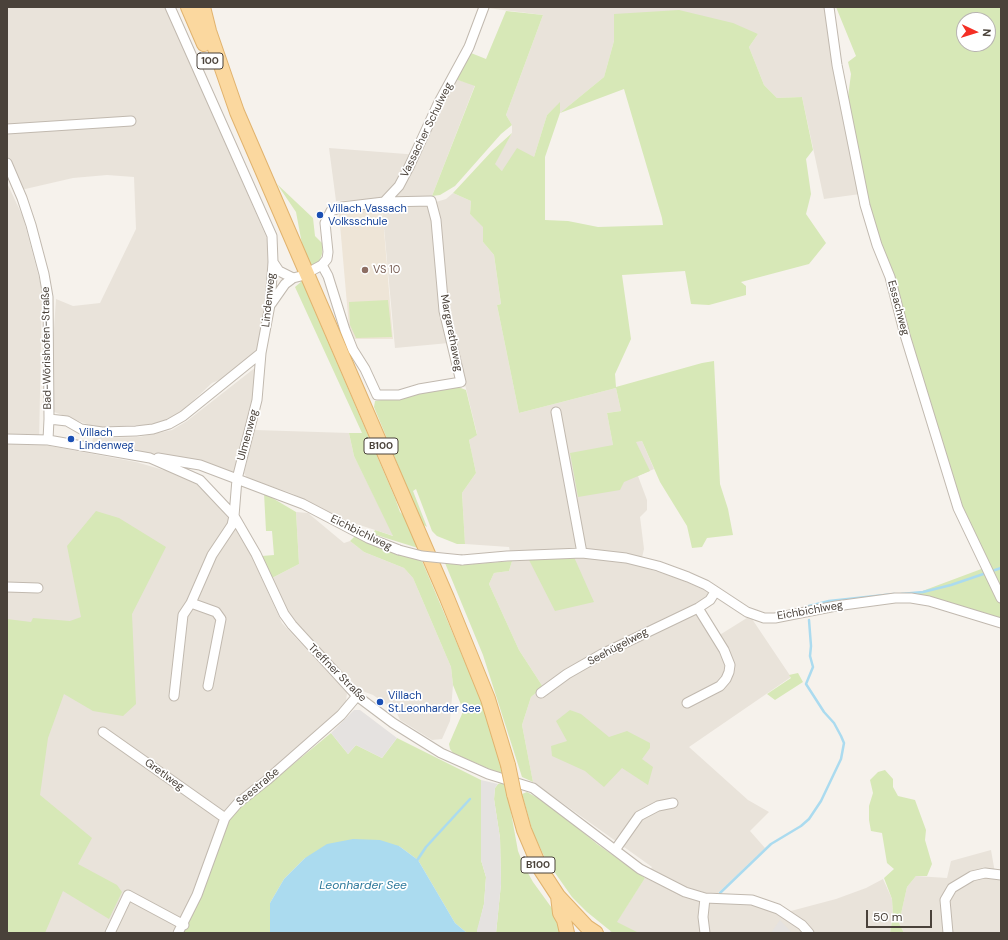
<!DOCTYPE html>
<html>
<head>
<meta charset="utf-8">
<style>
  body { margin:0 }
  #map { position:relative; width:1008px; height:940px; overflow:hidden; background:#f6f2ec; font-family:"DM Sans",sans-serif }
  canvas { display:block }
  .frame { position:absolute; inset:0; border:8px solid #4a423a; pointer-events:none }
  .north { position:absolute; left:956px; top:12px; width:40px; height:40px; box-sizing:border-box; background:#fff; border:1px solid #b7b3b0; border-radius:50%; rotate:94deg; font-size:11px; font-weight:700; line-height:16px; text-align:center; color:#4a423a }
  .north::after { content:''; display:block; margin:auto; width:14px; height:18px; background:#f42f25; clip-path:polygon(50% 0,100% 100%,50% 72%,0 100%) }
  .scale { position:absolute; left:866px; top:910px; width:66px; height:18px; box-sizing:border-box; border:2px solid #4a423a; border-top:0; padding-left:5px; font-size:12px; line-height:14px; white-space:nowrap; color:#4a423a; -webkit-text-stroke:3px #fff; paint-order:stroke }
</style>
</head>
<body>
<div id="map">
<canvas width="1008" height="940"></canvas>
<div class="frame"></div>
<div class="north">N</div>
<div class="scale">50 m</div>
</div>
<script>
const ctx = document.querySelector('canvas').getContext('2d');
ctx.lineJoin = 'round';
function fillPath(path, color) { ctx.fillStyle = color; ctx.fill(path, 'evenodd'); }
const poly = rows => new Path2D(rows.map(r => 'M' + r).join(''));
function strokePath(path, color, width, dash) { ctx.strokeStyle = color; ctx.lineWidth = width; ctx.lineCap = dash ? 'butt' : 'round'; ctx.setLineDash(dash || []); ctx.stroke(path); }
function label(font, color, halo, rows, align = 'center') {
  ctx.font = font + ' "DM Sans",sans-serif'; ctx.lineWidth = 3.5; ctx.setLineDash([]); ctx.textBaseline = 'middle'; ctx.strokeStyle = halo; ctx.fillStyle = color; for (const [text, x, y, turn = 0] of rows) {
    ctx.save(); ctx.translate(x, y); ctx.rotate((+turn || 0) * Math.PI / 180); ctx.textAlign = isNaN(turn) ? turn : align; if (halo) ctx.strokeText(text, 0, 0); ctx.fillText(text, 0, 0); ctx.restore();
  }
}
fillPath(poly([
  [7,7,166,7,271,248,267,315,259,354,224,378,212,383,181,412,165,421,146,425,95,427,54,412,51,374,56,299,73,306,100,303,136,229,134,177,107,175,73,178,21,190,7,156],
  [487,7,827,7,860,194,824,199,802,97,777,98,764,85,749,47,758,34,614,14,614,41,604,77,560,113,560,103,547,115,534,157,502,171,494,164,512,133,512,125,506,115,543,15,487,8],
  [455,79,475,85,432,196,336,201,329,148,419,155],
  [7,183,23,217,42,289,39,444,136,462,181,475,199,485,209,494,229,519,251,555,282,623,347,693,346,702,299,751,224,812,183,917,171,933,7,933],
  [453,193,471,201,470,214,484,227,483,242,494,255,501,304,497,305,519,413,616,388,621,411,607,413,613,445,642,441,654,469,638,476,647,500,647,510,640,517,644,549,640,566,682,580,708,592,707,598,698,603,718,636,750,616,791,677,689,747,748,800,769,812,750,831,765,848,717,894,750,897,787,912,836,899,866,888,883,879,892,899,893,915,890,933,610,932,652,867,533,782,522,725,531,697,543,687,519,650,489,584,494,573,509,571,512,561,509,547,465,544,462,493,476,473,469,440,477,434,447,310,436,202,446,199],
  [425,204,431,211,449,343,395,348,382,206],
  [256,367,253,407,234,476,195,461,92,443,93,438,139,437,172,430,187,421],
  [255,430,349,433,354,456,394,536,350,522,291,493,247,478,244,473],
  [296,512,308,513,344,543,350,541,364,552,404,568,413,578,451,667,453,685,450,721,442,739,432,740,400,720,396,711,373,695,357,689,341,674,290,615,280,598,272,578,299,564],
  [991,850,995,873,1001,872,1001,933,904,933,899,923,907,887,916,876,947,878,951,861]
]), '#e9e3da');
fillPath(poly([
  [382,206,393,339,353,339,349,327,339,213]
]), '#eee5d7');
fillPath(poly([
  [836,7,1001,7,1001,592,966,520,873,224,847,105,851,74,848,62,856,56],
  [964,20,988,20,988,44,964,44],
  [679,10,733,23,758,34,749,47,764,85,777,98,802,97,813,150,806,159,811,194,806,214,826,243,809,264,741,282,746,286,746,295,709,305,691,304,685,271,622,275,631,339,615,374,616,387,702,363,714,361,720,484,728,509,733,535,707,538,702,547,692,548,687,526,660,482,642,441,636,442,650,471,624,482,620,490,578,497,570,453,613,445,607,413,621,411,616,388,519,413,497,305,501,304,494,255,483,242,483,227,470,214,471,201,453,193,492,151,512,133,495,164,502,171,517,148,534,157,547,115,560,102,560,113,604,77,614,41,614,14],
  [624,89,662,218,663,225,598,227,568,221,545,220,545,157,560,113],
  [506,11,543,15,506,115,512,125,501,134,455,186,440,195,432,196,475,86,455,79,471,53,486,59],
  [277,184,313,218,315,236,323,244,322,254,319,262,311,267,302,244,296,212],
  [302,281,395,498,400,512,404,516,418,548,373,534,375,530,393,536,354,456,349,433,362,433,295,287],
  [388,300,392,337,356,338,350,325,349,302],
  [458,387,466,390,477,435,469,440,476,473,462,493,465,544,457,544,437,536,432,531,416,489,413,491,427,527,422,524,374,407,375,401],
  [264,493,296,512,299,564,272,578,262,556,274,555,272,531,266,531],
  [96,511,119,518,166,547,132,614,136,704,123,716,93,711,64,694,48,738,40,795,92,838,78,864,117,885,122,892,109,919,63,891,45,933,7,933,7,619,31,622,33,618,70,621,81,617,67,546],
  [355,536,387,551,422,561,484,707,503,773,496,772,453,753,450,749,449,744,462,714,462,707,453,685,451,667,416,585,413,578,404,568,364,552,350,541],
  [574,557,594,602,555,611,528,558],
  [512,561,509,571,494,573,489,584,519,650,543,687,531,697,522,725,533,782,522,777,483,655,445,563,461,565],
  [984,568,1001,603,1001,622,919,595,917,593],
  [798,673,803,682,775,700,767,694,791,678,789,675],
  [570,710,581,714,609,737,627,731,650,743,650,748,642,759,653,767,648,785,622,768,604,787,585,771,552,756,551,746,567,741,556,721],
  [331,733,348,754,356,745,382,758,397,738,481,780,481,860,486,877,484,904,477,933,467,933,455,923,418,860,399,846,305,858,284,879,270,903,270,933,182,933,227,824,234,813],
  [885,770,893,779,893,787,898,796,915,800,926,830,925,840,932,864,927,876,916,876,907,887,899,923,904,933,890,933,893,915,892,899,884,878,894,869,887,863,882,833,871,831,869,820,869,806,873,793,870,780,878,772],
  [501,783,506,785,518,851,524,866,533,882,554,911,563,933,496,933,501,884,500,838,494,799,495,788,498,784],
  [527,792,550,805,597,844,645,878,617,922,639,933,613,933,587,912,572,897,546,860,533,833,522,794]
]), '#d7e8b7');
fillPath(poly([
  [354,710,360,710,397,738,382,758,356,745,348,754,331,733],
  [481,780,498,784,495,788,494,799,500,838,501,884,496,933,477,933,477,930,484,904,486,877,481,860],
  [780,920,792,933,771,933]
]), '#e5e2e0');
fillPath(poly([
  [353,839,380,840,399,846,418,860,455,923,467,933,270,933,270,903,284,879,305,858,327,844]
]), '#abdbef');
strokePath(poly([
  [901,594,923,592,951,585,1001,568],
  [809,606,829,601,894,594],
  [416,862,426,847,470,799],
  [720,893,771,844,801,826,809,819,821,801,841,759,844,743,841,736,834,723,824,712,806,684,813,667,810,656,811,646,809,620]
]), '#abdbef', 2.5);
const street = poly([
  [829,7,837,65,865,205,877,245,890,277,905,335,958,508,1001,598],
  [7,129,131,121],
  [7,163,22,198,31,225,44,274,48,297,49,419],
  [384,202,399,186,409,167,438,104,469,47,484,7],
  [273,262,279,271,293,278],
  [311,271,322,265,327,259,328,252,325,223,331,211,342,207,384,202,431,201,436,220,444,311,461,382,419,389,399,395,377,395,365,369,353,350,345,330,328,276,322,265],
  [271,304,285,284,293,278,301,276],
  [556,412,582,553],
  [7,439,48,440,150,458,200,480,234,516,256,554,284,614,292,625,357,696,393,723,441,753,488,774,533,788,640,869,685,892,705,898,752,900,778,909,802,925,809,933],
  [48,440,49,419,67,421,81,429,102,432,136,431,153,429,169,424,183,416,261,353,270,305,273,262,272,236,170,7],
  [158,458,200,465,303,504,368,538,399,550],
  [462,560,507,556,582,553,626,558,658,566,688,577,706,585,747,612,764,618,775,618,836,606,895,598,911,598,929,601,1001,623],
  [7,587,38,588],
  [191,603,216,612,221,619,208,686],
  [541,693,567,674,602,654,698,608,710,600,715,592],
  [174,696,183,615,191,603,212,555,232,525,234,516,237,479,257,400,261,353],
  [687,703,720,686,726,679,729,672,730,665,724,650,698,608],
  [103,732,225,818],
  [615,850,639,816,658,806,673,803],
  [110,933,128,895,184,925],
  [178,933,197,895,225,818,238,803,267,780,341,715,357,696],
  [705,933,703,917,705,898],
  [948,933,945,900,952,888,972,876,985,873,1001,875]
]);
const primary = poly([
  [188,7,204,44],
  [203,7,209,31,237,112,447,598,488,699,508,765],
  [514,794,524,830,541,870,558,896,587,927,596,933],
  [558,896,560,913,564,920,567,933]
]);
strokePath(street, '#c1b9af', 11);
strokePath(primary, '#e1b36e', 16);
strokePath(street, '#fff', 9);
strokePath(primary, '#fbd89f', 14);
const streetBridge = poly([
  [399,550,422,556,462,560]
]);
const primaryBridge = poly([
  [508,765,514,794]
]);
strokePath(streetBridge, '#c1b9af', 11, []);
strokePath(primaryBridge, '#e1b36e', 16, []);
strokePath(streetBridge, '#fff', 9);
strokePath(primaryBridge, '#fbd89f', 14);
for (const [x, y, r, color] of [
  [320,215,4,"#1a4fb4"],
  [365,270,4,"#8d6e63"],
  [71,439,4,"#1a4fb4"],
  [380,702,4,"#1a4fb4"]
]) { const dot = new Path2D(); dot.arc(x, y, r, 0, 2 * Math.PI); ctx.fillStyle = color; ctx.fill(dot); strokePath(dot, '#fff', 1.5); }
for (const [x, y, w] of [
  [210,61,26],
  [381,446,34],
  [538,865,34]
]) { const box = new Path2D(); box.roundRect(x - w / 2, y - 8, w, 16, 3); ctx.fillStyle = '#fff'; ctx.fill(box); strokePath(box, '#4a423a', 1); }
label('bold 10px', '#4a423a', null, [
  ["100",210,61],
  ["B100",381,446],
  ["B100",538,865]
]);
label('11px', '#4a423a', '#fff', [
  ["Vassacher Schulweg",427,130,-64],
  ["Lindenweg",269,300,-84],
  ["Essachweg",898,308,75],
  ["Margarethaweg",451,333,79],
  ["Bad-Wörishofen-Straße",47,348,-91],
  ["Ulmenweg",248,435,-75],
  ["Eichbichlweg",361,533,26],
  ["Eichbichlweg",810,611,-10],
  ["Seehügelweg",618,647,-28],
  ["Treffner Straße",337,673,45],
  ["Gretlweg",164,775,36],
  ["Seestraße",258,787,-40]
]);
label('11px', '#164399', '#fff', [
  ["Villach Vassach",328,209],
  ["Volksschule",328,222],
  ["Villach",79,433],
  ["Lindenweg",79,446],
  ["Villach",388,696],
  ["St.Leonharder See",388,709]
], 'left');
label('11px', '#785e54', '#fff', [
  ["VS 10",373,270]
], 'left');
label('italic 12px', '#2f7a9c', '#fff', [
  ["Leonharder See",363,886]
]);
</script>
</body>
</html>
